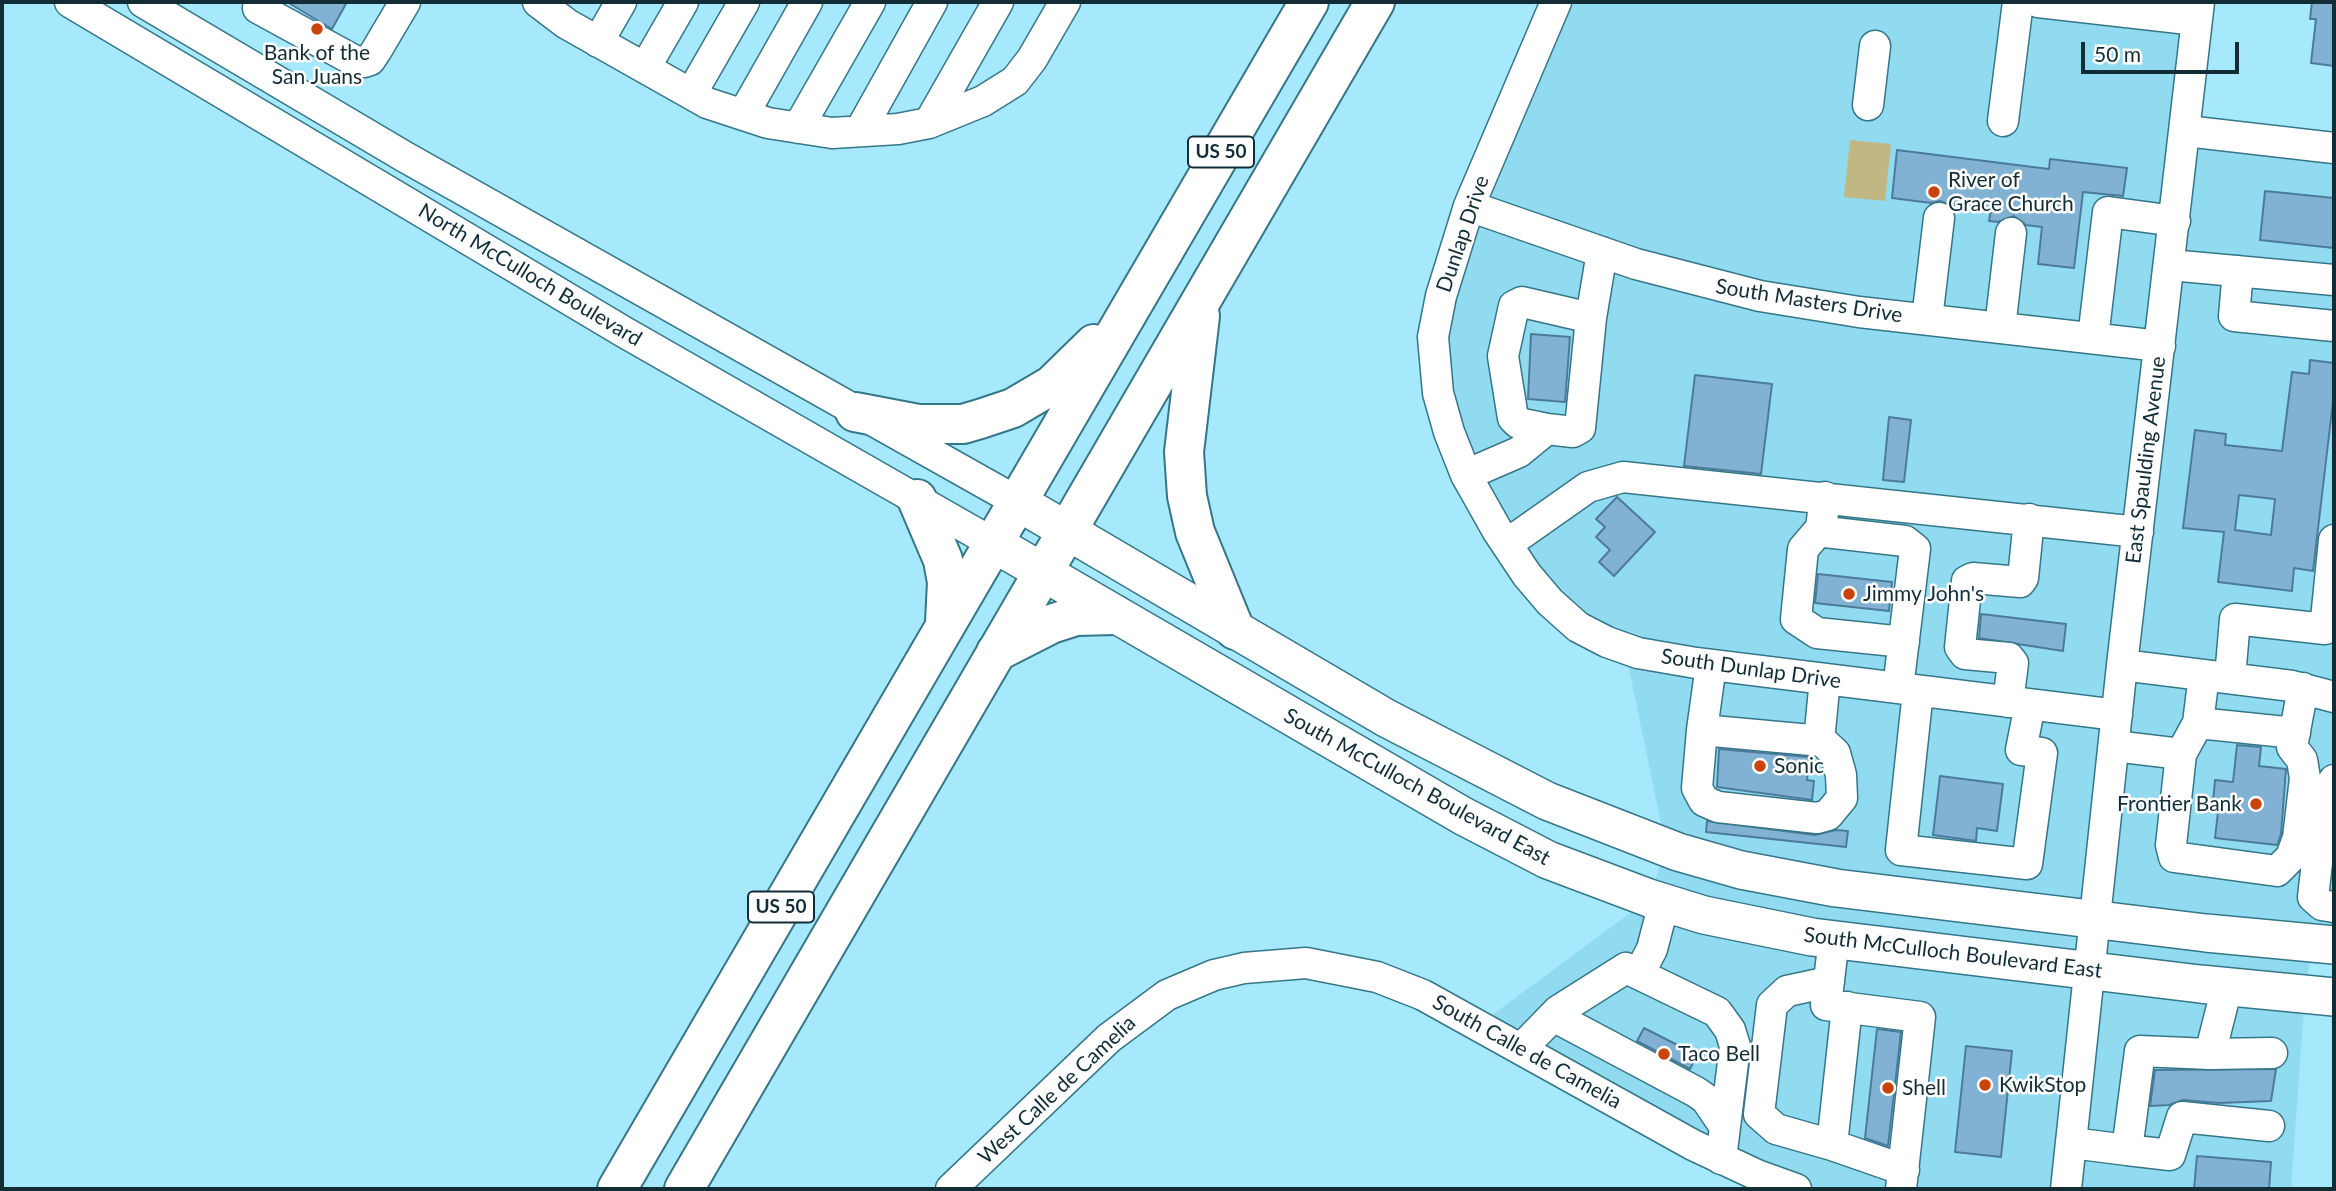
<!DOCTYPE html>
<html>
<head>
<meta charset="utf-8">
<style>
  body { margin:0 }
  #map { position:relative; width:2336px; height:1191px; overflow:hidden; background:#a6e8fc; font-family:Lato,sans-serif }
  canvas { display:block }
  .frame { position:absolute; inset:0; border:4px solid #122d35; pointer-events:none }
  .scale { position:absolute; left:2081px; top:42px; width:158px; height:32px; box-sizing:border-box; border:4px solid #122d35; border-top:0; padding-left:9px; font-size:21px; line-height:24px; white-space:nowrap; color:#122d35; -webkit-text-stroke:5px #fdfdfd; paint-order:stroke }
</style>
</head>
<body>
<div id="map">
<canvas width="2336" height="1191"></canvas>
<div class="frame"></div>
<div class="scale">50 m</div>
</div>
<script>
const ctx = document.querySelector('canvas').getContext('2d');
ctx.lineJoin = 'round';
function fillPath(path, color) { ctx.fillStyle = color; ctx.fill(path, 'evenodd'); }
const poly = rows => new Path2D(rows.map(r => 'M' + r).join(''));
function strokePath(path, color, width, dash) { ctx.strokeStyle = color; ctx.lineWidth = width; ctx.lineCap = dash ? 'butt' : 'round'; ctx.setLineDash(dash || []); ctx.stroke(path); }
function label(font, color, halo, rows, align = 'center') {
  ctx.font = font + ' Lato,sans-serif'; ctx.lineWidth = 5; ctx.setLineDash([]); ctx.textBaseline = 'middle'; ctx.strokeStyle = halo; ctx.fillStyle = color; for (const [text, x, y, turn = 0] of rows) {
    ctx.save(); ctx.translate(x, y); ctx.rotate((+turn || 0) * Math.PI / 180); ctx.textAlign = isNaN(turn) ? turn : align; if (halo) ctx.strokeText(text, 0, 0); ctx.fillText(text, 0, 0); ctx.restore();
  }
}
fillPath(poly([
  [1556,2,2199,2,2186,131,2334,148,2334,944,2312,944,2305,994,2291,1189,1796,1189,1480,1024,1649,899,1666,848,1625,649,1590,634,1466,475,1433,337]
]), '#91dbf1');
fillPath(poly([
  [1850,140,1891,144,1885,201,1844,197]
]), '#c1b782');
const building = poly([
  [287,2,347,2,332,29,287,2],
  [2312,2,2334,2,2334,66,2311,63,2316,19,2310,19,2312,2],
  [1897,150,2049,169,2050,159,2127,168,2123,196,2083,192,2074,268,2038,264,2042,227,2026,225,2014,216,1998,222,1989,221,1991,210,1950,205,1940,201,1931,203,1892,198,1897,150],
  [2265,191,2334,198,2334,248,2260,240,2265,191],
  [1531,334,1570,337,1565,402,1528,399,1531,334],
  [2310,360,2334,363,2334,393,2313,571,2294,568,2292,591,2218,582,2224,532,2183,528,2195,430,2226,434,2225,445,2282,451,2292,372,2309,374,2310,360],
  [2239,495,2275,499,2271,535,2235,530,2239,495],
  [1695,375,1772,384,1761,474,1684,466,1695,375],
  [1889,417,1911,420,1904,482,1883,480,1889,417],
  [1617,497,1655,532,1614,576,1599,562,1610,550,1596,537,1605,527,1596,519,1617,497],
  [1818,574,1892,582,1889,611,1815,603,1818,574],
  [1981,614,2066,624,2063,651,1979,638,1981,614],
  [2237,745,2261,747,2259,766,2286,769,2281,834,2277,845,2215,838,2219,803,2213,802,2215,780,2233,782,2237,745],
  [1719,749,1809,757,1807,780,1814,781,1812,800,1717,787,1719,749],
  [1940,776,2003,784,1997,831,1977,828,1976,841,1933,835,1940,776],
  [1707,821,1815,835,1836,830,1848,831,1846,847,1706,832,1707,821],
  [1644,1028,1697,1055,1690,1069,1637,1041,1644,1028],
  [1877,1029,1901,1032,1888,1146,1865,1138,1877,1029],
  [1966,1046,2012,1051,2001,1157,1955,1152,1966,1046],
  [2276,1069,2271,1101,2219,1103,2183,1100,2169,1105,2150,1106,2155,1070,2276,1069],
  [2197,1156,2271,1162,2269,1189,2194,1189,2197,1156]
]);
fillPath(building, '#81b2d4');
strokePath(building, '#4c7b9a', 2);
const minor = poly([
  [70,2,624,332,993,543],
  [143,2,405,157,1018,502],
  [261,2,258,8,355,61,364,62,370,60,376,51,405,2],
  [538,2,567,24,707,103,768,123,832,133,898,129,929,123,983,101,1015,81,1032,59,1065,2],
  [1556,2,1469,206,1441,296,1433,337,1438,393,1449,432,1466,475,1497,530,1527,575,1550,602,1578,627,1607,642,1638,653,1696,663,2117,715],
  [2038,2,2197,20],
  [598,42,621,2],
  [645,68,683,2],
  [691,94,744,2],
  [1868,105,1875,46],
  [743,115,807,2],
  [2003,121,2018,2],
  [929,123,998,2],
  [798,128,870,2],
  [860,131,932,2],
  [2186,131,2334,148],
  [1469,206,1636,264,1760,296,1859,312,2160,346],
  [2170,265,2334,280],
  [2238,271,2234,316,2334,326],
  [1927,319,1939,218],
  [2000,328,2011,233],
  [2093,338,2108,212,2175,221],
  [1547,429,1573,432,1580,428,1591,318],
  [1466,475,1519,452,1547,429,1518,423,1513,418,1503,356,1514,306,1522,302,1591,318,1602,252],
  [1825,497,1821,528,1825,532,1905,541,1915,549,1898,688],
  [1821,528,1803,549,1796,619,1817,633,1904,642],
  [1507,544,1588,487,1623,477,2138,532],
  [2122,665,2292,686,2334,697],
  [2204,675,2198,723,2295,733],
  [2230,678,2235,619,2325,629,2334,540],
  [1918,691,1901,850,2027,864,2042,753,2021,750,2030,705],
  [2008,702,2013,663,2009,658,1965,654,1960,647,1967,581,1973,578,2020,582,2023,578,2029,519],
  [2198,723,2181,754,2171,845,2174,857,2277,871,2291,857,2298,838,2305,778,2302,760,2292,747,2303,688],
  [1702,730,1822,741,1835,753,1841,775,1842,798,1828,815,1817,818,1718,807,1704,801,1697,788,1702,730,1711,665],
  [1819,741,1825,679],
  [2114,746,2181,754],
  [2334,780,2325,794,2313,897,2322,905,2334,907],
  [1834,939,1826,1005,1920,1017,1901,1189],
  [1639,974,1652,949,1664,903],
  [1829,982,1787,991,1772,1005,1759,1114,1776,1129,1832,1145],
  [1847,1007,1832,1145,1904,1170],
  [1553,1016,1696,1092,1706,1099,1725,1127],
  [1522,1048,1558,1011,1626,968,1717,1012,1730,1030,1735,1046,1721,1159],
  [2210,1054,2272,1053],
  [2072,1143,2127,1150,2140,1051,2210,1054,2227,987],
  [2127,1150,2170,1155,2182,1117,2269,1126],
  [951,1189,1109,1038,1167,995,1214,975,1244,968,1306,963,1377,977,1423,995,1693,1145,1757,1175,1796,1189],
  [2066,1189,2122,665,2199,2]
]);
const major = poly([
  [1018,502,1386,718,1547,801,1678,852,1741,870,1836,888,2206,933,2334,945],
  [993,543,1463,816,1548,860,1649,898,1704,915,1812,937,2200,984,2334,997]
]);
const highway = poly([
  [1200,316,1184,452,1187,496,1195,532,1235,630],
  [855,412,918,424,963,424,980,419,1013,408,1052,385,1094,344],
  [917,499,943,560,947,582,945,622],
  [996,652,1051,624,1076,616,1115,615],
  [617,1189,1309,2],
  [684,1189,1375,2]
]);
strokePath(minor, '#357688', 33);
strokePath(major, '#357688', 40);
strokePath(highway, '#357688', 42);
strokePath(minor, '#fff', 30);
strokePath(major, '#fff', 37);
strokePath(highway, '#fff', 38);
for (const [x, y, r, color] of [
  [317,29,7,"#ca430a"],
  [1934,192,7,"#ca430a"],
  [1849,594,7,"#ca430a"],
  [1760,766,7,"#ca430a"],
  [2256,804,7,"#ca430a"],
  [1664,1054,7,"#ca430a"],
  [1985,1085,7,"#ca430a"],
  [1888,1088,7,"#ca430a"]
]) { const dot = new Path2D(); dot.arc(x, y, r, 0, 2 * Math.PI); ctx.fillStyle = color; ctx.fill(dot); strokePath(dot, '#fdfdfd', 2.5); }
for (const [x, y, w] of [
  [1221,152,66],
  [781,907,66]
]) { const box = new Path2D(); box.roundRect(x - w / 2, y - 15.5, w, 31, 5); ctx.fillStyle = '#fdfdfd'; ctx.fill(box); strokePath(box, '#122d35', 2); }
label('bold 19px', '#122d35', null, [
  ["US 50",1221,152],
  ["US 50",781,907]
]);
label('21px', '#122d35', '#fdfdfd', [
  ["Bank of the",317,53,"center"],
  ["San Juans",317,77,"center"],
  ["River of",1948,180],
  ["Grace Church",1948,204],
  ["Jimmy John's",1863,594],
  ["Sonic",1774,766],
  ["Frontier Bank",2242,804,"right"],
  ["Taco Bell",1678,1054],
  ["KwikStop",1999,1085],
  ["Shell",1902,1088]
], 'left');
label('21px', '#122d35', '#fdfdfd', [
  ["Dunlap Drive",1463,234,-71],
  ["North McCulloch Boulevard",530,275,31],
  ["South Masters Drive",1809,301,9],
  ["East Spaulding Avenue",2146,460,-83],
  ["South Dunlap Drive",1751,669,8],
  ["South McCulloch Boulevard East",1417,787,29],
  ["South McCulloch Boulevard East",1953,953,7],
  ["South Calle de Camelia",1527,1052,29],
  ["West Calle de Camelia",1057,1090,-43]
]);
</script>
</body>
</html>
